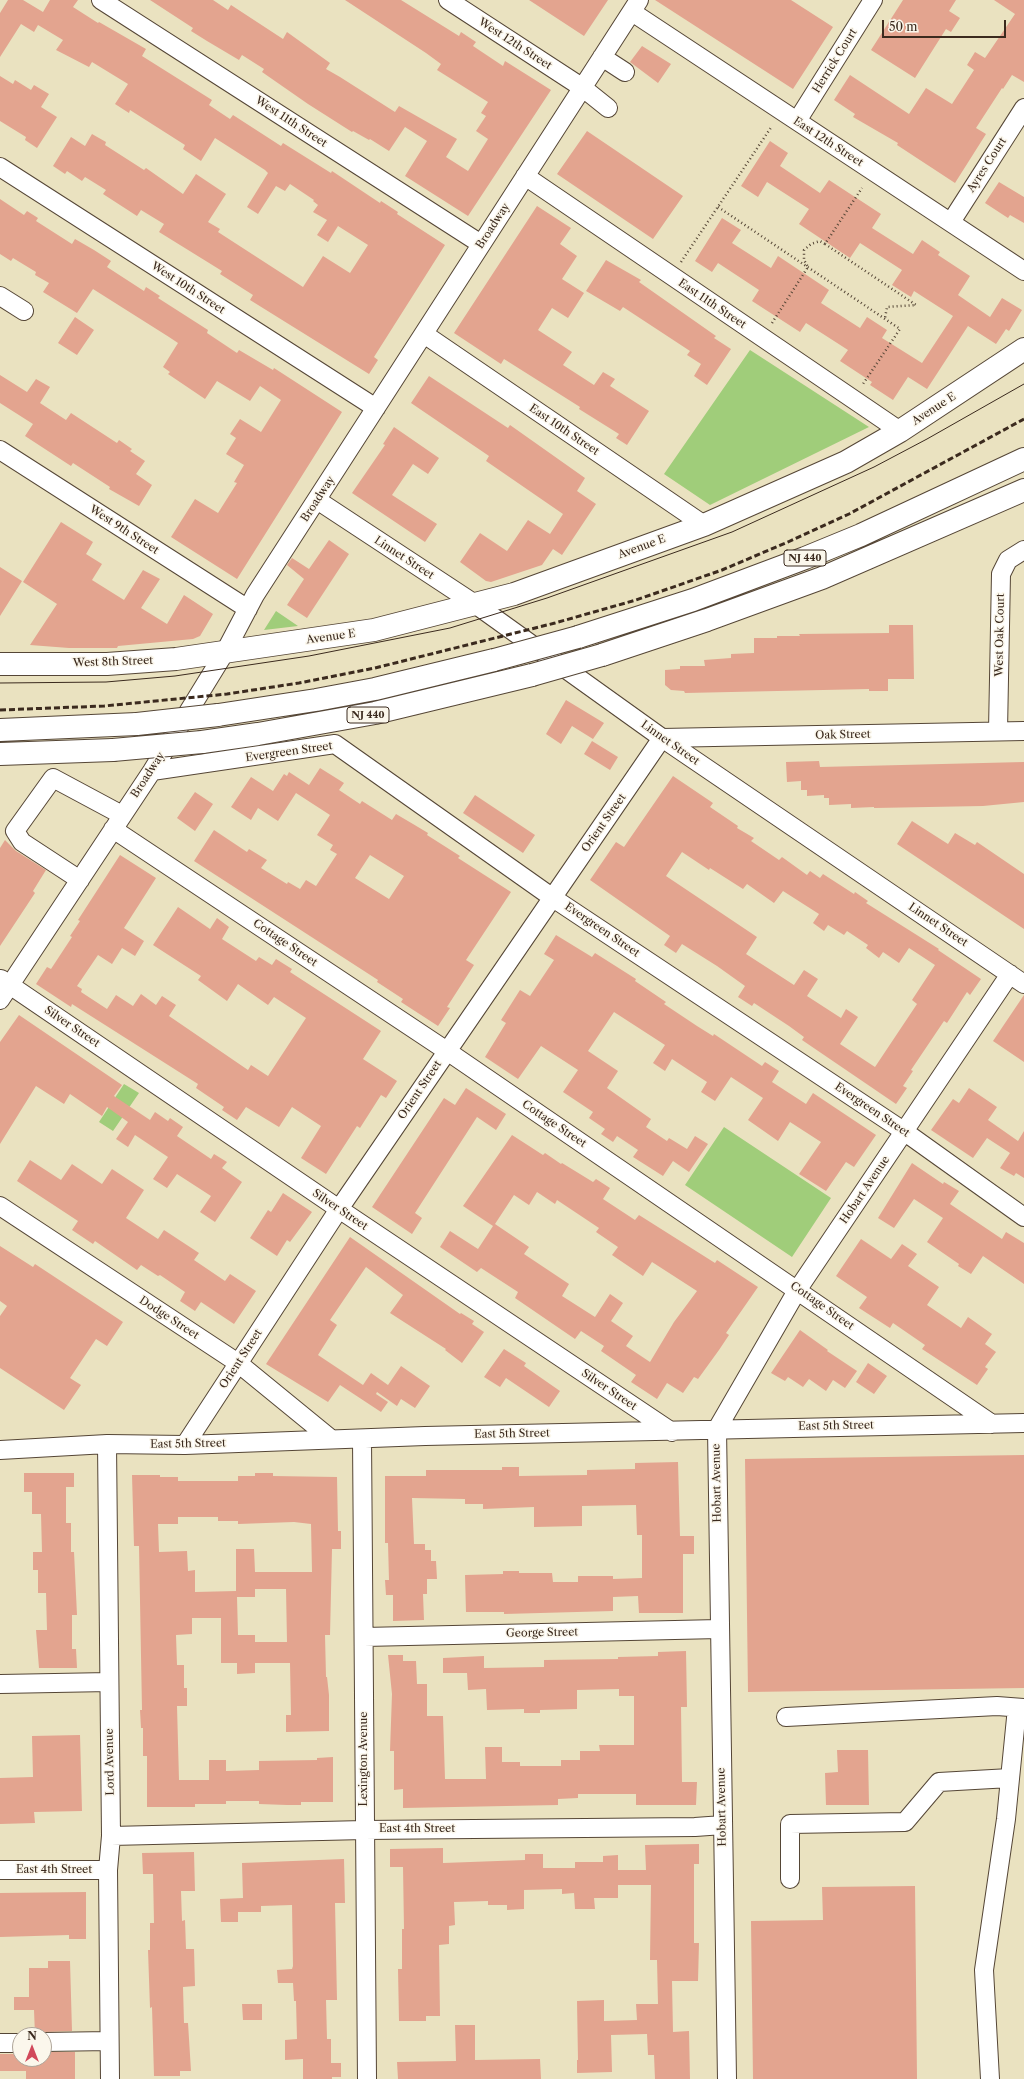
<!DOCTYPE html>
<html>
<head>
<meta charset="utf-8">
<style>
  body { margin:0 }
  #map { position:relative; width:1024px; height:2079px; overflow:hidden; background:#eae2c0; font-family:"Libre Caslon Text",serif }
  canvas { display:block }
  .north { position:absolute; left:12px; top:2027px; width:40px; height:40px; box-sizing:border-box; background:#fbf7ec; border:1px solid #aea59a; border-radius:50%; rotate:0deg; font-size:11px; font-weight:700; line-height:16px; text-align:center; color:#3b2a1e }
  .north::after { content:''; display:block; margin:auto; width:14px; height:18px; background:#d1495b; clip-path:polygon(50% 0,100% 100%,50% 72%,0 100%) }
  .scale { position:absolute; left:882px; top:20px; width:124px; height:18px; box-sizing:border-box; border:2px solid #3b2a1e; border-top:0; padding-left:5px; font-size:12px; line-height:14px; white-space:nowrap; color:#3b2a1e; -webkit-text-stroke:3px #fbf7ec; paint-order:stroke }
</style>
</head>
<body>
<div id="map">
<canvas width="1024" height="2079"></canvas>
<div class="north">N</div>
<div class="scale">50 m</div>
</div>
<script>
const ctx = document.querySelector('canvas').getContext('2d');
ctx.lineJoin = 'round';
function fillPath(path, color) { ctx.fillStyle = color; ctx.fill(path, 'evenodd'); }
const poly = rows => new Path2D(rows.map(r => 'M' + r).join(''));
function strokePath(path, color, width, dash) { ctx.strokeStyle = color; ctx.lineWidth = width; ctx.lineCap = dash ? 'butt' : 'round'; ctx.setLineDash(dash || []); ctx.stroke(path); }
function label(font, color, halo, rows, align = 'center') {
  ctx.font = font + ' "Libre Caslon Text",serif'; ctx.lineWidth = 3; ctx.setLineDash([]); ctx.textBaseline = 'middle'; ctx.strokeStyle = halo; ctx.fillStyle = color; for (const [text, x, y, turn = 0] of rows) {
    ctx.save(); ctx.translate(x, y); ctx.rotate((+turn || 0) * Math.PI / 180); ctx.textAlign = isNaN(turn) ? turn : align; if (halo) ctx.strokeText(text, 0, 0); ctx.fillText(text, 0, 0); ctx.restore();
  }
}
fillPath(poly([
  [750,350,869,427,710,505,664,474],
  [276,611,298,626,264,630],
  [124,1084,139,1093,113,1131,99,1122],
  [724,1127,831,1198,792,1257,685,1185]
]), '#a0cd7a');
fillPath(poly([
  [8,0,23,0,43,12,50,0,78,0,73,7,98,23,99,22,146,49,142,56,212,100,209,105,230,119,233,115,281,146,283,143,331,173,332,171,380,203,381,201,398,212,397,214,445,245,374,357,378,360,369,374,250,300,253,295,220,274,222,271,159,232,164,224,141,210,137,216,103,194,106,190,85,177,82,181,67,171,65,174,53,166,71,137,85,146,92,134,106,142,105,145,144,170,146,168,183,194,196,174,226,194,208,222,220,229,218,232,303,287,323,256,350,273,368,245,338,226,328,242,317,235,327,220,313,212,318,205,313,201,314,200,290,184,285,191,276,186,258,214,247,207,268,173,265,170,215,138,201,161,183,149,185,145,130,110,129,113,115,104,128,84,92,62,89,67,56,50,63,40,38,25,34,32,21,24,0,57,0,13],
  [150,0,213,0,228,10,231,5,283,39,287,32,330,63,326,69,340,77,395,112,399,106,457,139,446,157,468,171,488,139,476,131,486,116,481,113,488,102,437,70,441,64,426,53,345,0,401,0,459,36,461,32,476,42,473,46,503,66,505,61,551,90,468,216,405,176,427,141,405,127,389,151,370,139,369,140,353,131,352,132,308,104,262,72,264,69,242,55,239,60,207,41,191,31,193,28],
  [529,0,608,0,584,36],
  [655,0,791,0,833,27,793,89],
  [903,0,956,0,949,11,960,18,951,32,946,29,915,78,871,50],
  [994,0,1024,0,1024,82,1012,75,1003,89,1002,88,976,128,986,134,955,183,897,145,898,143,853,117,855,114,834,100,850,75,909,114,926,88,952,104,974,70,967,65,975,52,985,58,1015,14],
  [642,46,671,64,658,83,630,62],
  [0,76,13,84,15,80,31,90,34,85,49,94,41,107,57,117,37,148,25,140,26,137,0,121],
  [587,131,683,196,653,239,557,174],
  [770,141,788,153,780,166,820,193,829,180,881,214,872,228,913,254,922,240,940,252,938,255,970,276,958,295,990,317,1002,298,1022,310,1009,331,1006,329,996,344,968,326,927,389,908,377,893,400,870,385,872,382,840,361,848,350,806,323,800,332,752,301,759,290,718,263,712,272,695,261,722,218,741,230,732,243,771,268,778,256,829,290,821,303,860,328,867,317,887,330,882,338,922,363,953,316,914,291,911,297,892,285,902,270,860,243,850,258,799,224,809,209,767,182,758,197,741,186],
  [999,182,1024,197,1024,223,1010,215,1008,218,985,203],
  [0,199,24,215,27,211,38,218,36,221,72,244,75,239,94,250,111,261,107,267,144,291,146,287,160,296,158,298,208,330,207,333,237,353,239,350,273,370,274,368,342,412,237,579,171,537,195,499,218,513,237,483,234,482,244,465,226,454,236,438,230,434,240,419,261,432,281,400,260,386,250,401,217,381,205,399,168,374,170,372,163,367,178,343,169,337,93,289,77,313,43,292,49,283,35,275,36,272,13,258,11,261,0,254],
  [537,206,571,228,560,244,577,256,562,279,584,293,568,318,552,308,538,330,572,352,563,365,594,385,603,372,615,379,610,386,649,411,627,445,616,438,619,434,579,409,580,407,504,359,501,364,454,333],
  [606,260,641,280,639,282,716,336,714,338,731,349,707,385,694,376,701,364,687,355,690,351,623,307,620,311,586,291],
  [75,317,94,330,77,355,58,343],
  [0,375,27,392,36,379,50,387,40,403,66,420,71,413,117,443,119,440,132,449,130,451,145,461,136,474,152,485,139,506,109,489,110,487,73,463,71,466,25,436,33,424,0,403],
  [429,376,508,428,510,425,585,478,577,491,596,504,562,555,553,549,542,565,491,582,486,581,460,562,480,533,507,551,528,520,550,534,563,514,486,461,489,456,411,403],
  [394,427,439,458,428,474,413,464,392,495,437,524,425,542,352,493,385,445,383,444],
  [61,522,93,542,86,554,102,564,92,580,124,600,143,570,160,579,141,608,167,624,184,595,213,614,200,636,193,639,118,646,117,648,69,648,30,645,57,604,23,582],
  [329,540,349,554,307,618,287,605,304,579,287,565,292,558,309,569],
  [0,567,22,581,0,616],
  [889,625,913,625,914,679,888,679,888,691,869,691,869,689,685,693,684,691,671,690,665,685,665,670,680,669,680,666,705,666,704,660,731,658,731,654,754,653,754,638,777,638,777,636,800,636,799,634,889,633],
  [566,700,604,723,593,739,572,726,561,744,546,734],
  [592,741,618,757,610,770,584,754],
  [819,761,820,767,1024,762,1024,802,983,806,874,808,874,807,851,808,851,804,829,805,829,798,824,798,824,795,807,796,807,790,801,790,801,781,787,782,786,762],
  [320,768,344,783,339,790,360,804,362,801,392,820,396,814,413,824,428,833,427,835,460,856,458,858,511,892,466,960,474,965,447,1007,450,1008,438,1026,401,1002,403,999,377,982,378,980,194,861,214,830,247,852,249,849,267,860,261,868,287,884,288,882,300,889,306,880,316,886,337,854,330,850,333,845,317,835,330,815,296,793,278,821,258,808,251,820,231,807,251,777,273,791,284,774,287,776,289,772,309,785],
  [370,855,404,876,389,899,355,878],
  [673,776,713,803,710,807,738,826,737,828,754,838,751,841,779,860,782,857,807,875,810,871,820,878,823,874,854,894,855,892,868,901,866,903,939,949,938,950,981,979,970,995,967,992,947,1023,944,1021,911,1070,913,1071,903,1086,907,1088,896,1104,802,1040,804,1037,789,1026,754,1003,752,1006,738,997,745,986,717,966,682,944,676,953,664,945,670,936,590,880,616,842,624,847],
  [682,852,709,870,710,868,743,889,747,884,774,903,783,891,819,914,813,923,824,931,828,925,844,935,847,931,868,945,866,948,879,958,883,952,899,963,909,948,935,965,912,1000,917,1004,875,1067,840,1044,858,1017,846,1009,841,1018,807,996,818,979,804,970,794,985,746,954,757,937,666,876],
  [195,792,213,804,195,831,177,818],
  [475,795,535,835,523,853,463,813],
  [912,821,948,844,955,833,975,845,977,842,1024,874,1024,929,897,844],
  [5,840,16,851,46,870,33,891,35,893,0,946,0,848],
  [120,855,156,878,124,928,144,941,135,956,122,948,112,964,98,955,77,986,82,989,81,992,107,1009,116,995,133,1006,141,994,156,1005,162,996,176,1005,169,1016,248,1070,251,1065,268,1076,306,1018,274,997,268,1005,238,984,227,1001,198,980,201,976,153,945,178,907,210,929,217,918,229,927,222,939,256,961,259,957,272,965,276,959,292,969,290,972,381,1031,363,1059,397,1081,386,1098,381,1095,360,1128,357,1126,326,1174,301,1158,321,1126,292,1107,279,1127,246,1107,237,1120,222,1110,224,1107,196,1088,198,1084,72,1004,71,1007,36,984,47,967,51,969,72,937,70,936,80,921,78,920],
  [556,935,592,957,595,953,636,979,635,981,666,1002,664,1004,697,1026,713,1036,714,1034,762,1066,765,1062,779,1071,772,1082,806,1104,813,1093,876,1135,854,1167,846,1162,826,1191,799,1174,821,1142,790,1122,778,1141,748,1120,763,1098,731,1077,715,1101,701,1092,707,1082,672,1059,665,1071,653,1063,665,1045,614,1012,588,1051,618,1071,607,1088,651,1119,646,1127,667,1141,669,1138,687,1149,695,1136,708,1144,689,1172,673,1161,663,1176,633,1157,638,1150,617,1136,613,1142,601,1134,605,1129,589,1118,593,1112,563,1092,578,1070,541,1046,518,1079,485,1057,506,1023,501,1020,520,990,530,996,554,960,544,954],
  [1024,995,1024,1062,993,1041],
  [19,1015,122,1085,114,1096,150,1120,155,1112,168,1121,170,1118,183,1127,177,1136,211,1159,214,1154,227,1162,222,1168,242,1182,215,1222,200,1212,211,1196,177,1174,167,1188,153,1179,168,1157,135,1135,128,1147,116,1139,128,1122,107,1107,102,1116,70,1094,64,1104,36,1086,0,1144,0,1042],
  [466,1088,506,1114,496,1130,477,1117,415,1213,422,1218,412,1234,372,1207,444,1098,455,1105],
  [969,1088,997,1107,988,1120,1018,1141,1024,1131,1024,1178,1016,1173,1014,1176,1000,1168,1010,1153,987,1138,973,1158,931,1130,953,1099,959,1103],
  [512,1135,543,1155,545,1153,561,1164,562,1163,593,1182,596,1179,610,1188,603,1199,635,1220,639,1215,715,1263,717,1260,758,1287,726,1333,729,1335,719,1350,698,1379,694,1377,683,1393,667,1383,657,1399,631,1382,636,1375,601,1351,604,1346,581,1331,575,1339,515,1298,518,1292,481,1268,477,1272,440,1247,450,1231,478,1249,493,1226,463,1206],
  [537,1192,555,1204,557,1200,599,1228,596,1232,618,1247,612,1255,643,1276,652,1262,697,1291,674,1322,650,1362,626,1346,633,1336,611,1321,623,1303,610,1294,595,1317,562,1296,569,1284,524,1254,529,1247,495,1224,514,1195,529,1205],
  [30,1160,61,1180,72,1164,102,1184,112,1169,144,1190,126,1218,158,1239,164,1230,199,1253,194,1260,225,1281,230,1274,256,1291,234,1324,201,1302,195,1311,180,1301,185,1292,160,1275,158,1276,141,1265,137,1270,95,1241,93,1244,72,1230,78,1221,17,1181],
  [912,1163,943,1184,944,1182,959,1191,950,1204,1002,1239,1006,1232,1024,1243,1024,1284,983,1256,971,1274,958,1266,959,1264,927,1242,943,1218,914,1199,894,1228,878,1218],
  [283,1193,312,1212,290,1242,287,1240,277,1256,250,1238,268,1210,271,1212],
  [350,1237,460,1314,461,1313,474,1321,472,1324,484,1332,462,1363,445,1350,446,1349,390,1313,403,1295,366,1267,330,1320,337,1325,318,1355,363,1385,371,1373,388,1385,401,1366,430,1386,415,1408,401,1399,397,1406,377,1392,376,1394,388,1402,381,1412,340,1385,328,1402,266,1364],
  [861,1239,891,1259,902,1244,917,1254,908,1266,939,1287,927,1305,961,1328,968,1317,992,1334,985,1344,996,1352,985,1367,988,1369,977,1385,922,1349,925,1345,893,1323,890,1328,859,1308,867,1297,836,1276],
  [0,1246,33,1267,35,1264,123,1322,107,1346,96,1339,70,1378,81,1385,64,1410,0,1368,0,1316,7,1306,0,1301],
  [800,1330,828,1350,827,1351,857,1371,845,1388,833,1380,826,1391,809,1379,803,1387,788,1377,785,1381,771,1373],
  [504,1349,526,1363,524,1366,560,1391,549,1407,506,1378,500,1387,484,1377],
  [868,1363,887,1376,874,1394,856,1382],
  [1024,1455,1024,1688,748,1692,745,1459],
  [678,1462,680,1536,694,1536,694,1554,683,1554,683,1613,639,1613,638,1596,613,1597,613,1611,504,1614,504,1612,466,1612,465,1575,503,1574,503,1571,519,1571,519,1573,552,1573,553,1582,578,1582,578,1576,613,1576,613,1579,642,1578,642,1535,637,1535,636,1505,582,1506,582,1526,534,1527,534,1507,483,1509,483,1504,465,1504,465,1499,412,1498,414,1544,425,1544,425,1550,431,1550,431,1561,436,1561,437,1579,427,1579,427,1594,423,1594,424,1620,393,1621,393,1595,386,1595,385,1580,389,1580,388,1543,385,1543,385,1476,426,1476,426,1470,502,1470,502,1467,519,1467,519,1476,587,1475,587,1470,635,1469,635,1463],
  [24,1473,74,1473,74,1487,66,1487,66,1523,71,1523,71,1552,74,1552,77,1615,72,1615,72,1649,76,1649,77,1668,39,1668,36,1630,47,1630,46,1593,38,1593,38,1570,33,1570,33,1552,42,1552,41,1514,32,1514,32,1492,24,1492],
  [255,1473,273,1473,273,1476,337,1477,338,1531,341,1531,341,1549,332,1549,330,1635,325,1635,326,1677,327,1677,329,1695,329,1731,286,1732,286,1715,291,1715,290,1663,255,1663,255,1673,237,1674,237,1663,221,1663,221,1618,192,1618,192,1634,176,1635,177,1665,184,1665,184,1688,187,1688,187,1706,177,1706,179,1780,209,1780,209,1760,226,1760,226,1771,259,1770,259,1761,317,1760,317,1758,333,1757,333,1802,301,1802,301,1805,287,1805,259,1804,259,1801,226,1801,226,1804,195,1804,195,1807,147,1807,147,1756,143,1756,143,1728,141,1728,140,1710,142,1710,139,1546,134,1546,132,1475,160,1475,160,1477,178,1477,178,1481,238,1481,238,1476,255,1476],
  [178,1517,218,1517,218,1521,238,1521,238,1524,294,1522,311,1524,312,1572,255,1572,254,1549,236,1549,236,1591,195,1592,195,1570,188,1571,187,1551,159,1552,158,1524,178,1524],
  [255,1589,286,1589,287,1642,255,1642,255,1635,238,1635,237,1597,255,1597],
  [686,1651,687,1707,681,1707,682,1782,697,1782,696,1805,636,1805,636,1794,578,1794,578,1798,558,1799,558,1805,403,1808,403,1789,394,1790,394,1751,390,1751,392,1694,388,1655,403,1655,403,1661,416,1661,417,1684,427,1684,427,1716,443,1716,445,1779,486,1779,485,1747,502,1747,502,1762,520,1762,520,1766,561,1766,561,1760,580,1760,580,1751,600,1751,599,1745,634,1745,634,1696,619,1696,619,1689,577,1690,577,1709,540,1710,540,1713,524,1713,524,1709,487,1710,486,1689,468,1690,467,1673,443,1673,443,1658,484,1656,484,1668,544,1667,544,1660,618,1659,618,1657,658,1656,658,1652],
  [80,1735,82,1811,34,1812,35,1823,0,1824,0,1778,33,1777,32,1736],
  [837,1750,868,1750,869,1805,826,1805,825,1773,838,1772],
  [699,1844,699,1864,694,1864,694,1943,699,1943,698,1981,672,1981,673,2032,689,2031,690,2079,655,2079,654,2055,648,2055,647,2034,611,2035,612,2072,577,2073,577,2060,578,2060,577,2001,604,2000,604,2021,637,2020,636,2004,658,2004,657,1960,650,1960,651,1885,618,1885,618,1898,594,1898,595,1909,575,1909,574,1893,562,1894,562,1889,524,1890,524,1909,507,1910,507,1905,488,1905,488,1901,454,1902,455,1925,449,1926,449,1944,439,1945,440,2016,426,2016,426,2021,399,2021,398,1969,402,1969,402,1929,404,1929,403,1867,390,1867,390,1849,443,1848,443,1863,525,1860,525,1854,543,1854,543,1868,575,1868,575,1862,603,1862,603,1856,618,1855,618,1870,646,1870,645,1845],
  [194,1852,195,1891,181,1891,182,1921,185,1920,186,1949,194,1949,195,1986,183,1987,184,2023,188,2023,191,2071,180,2071,180,2076,154,2076,152,2007,150,2008,148,1950,150,1950,150,1923,154,1923,153,1874,143,1874,142,1853],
  [344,1859,345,1903,335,1903,337,2000,326,2000,327,2039,331,2039,331,2063,341,2063,341,2077,332,2077,332,2079,303,2079,303,2059,285,2060,285,2040,297,2039,296,2001,294,2001,293,1983,278,1983,277,1970,292,1969,293,1966,292,1905,261,1906,261,1912,238,1912,238,1922,221,1922,220,1899,243,1898,242,1863],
  [915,1886,917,2079,753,2079,751,1921,823,1920,822,1887],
  [86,1892,86,1939,69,1939,69,1935,0,1937,0,1893],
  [48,1961,70,1961,72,2031,44,2032,35,2035,34,2010,14,2010,14,1997,29,1997,29,1968,48,1968],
  [242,2004,262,2004,262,2020,243,2020],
  [455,2025,475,2025,475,2060,540,2059,541,2079,398,2079,397,2062,456,2061],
  [44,2052,75,2052,75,2079,26,2079,26,2071,0,2071,0,2054,20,2054,20,2059,44,2059]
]), '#e3a48f');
const minor = poly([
  [101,0,481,244],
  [448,0,583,88,608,108],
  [632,12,1024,271],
  [602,57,625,72],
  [797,121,873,0],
  [0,167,376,408],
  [525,176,900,431],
  [951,222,1024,108],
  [0,296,24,311],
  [424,334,704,525],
  [0,450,248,609],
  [317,500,475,604,662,738,1024,984],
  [998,731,1001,574,1008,560,1024,550],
  [152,771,335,744,553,898,905,1132,1024,1217],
  [113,829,447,1051,992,1424],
  [80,880,22,842,15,831,53,778,122,815],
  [1,979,339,1209,672,1432],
  [0,1000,152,771,225,652,255,595,639,0],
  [0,1206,238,1363,331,1439],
  [362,1439,367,2079],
  [107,1444,111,1836,108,1870,110,2079],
  [185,1445,339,1209,662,738,1024,731],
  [0,1450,107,1444,185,1445,425,1436,1024,1423],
  [364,1637,719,1629],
  [0,1684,109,1682],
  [786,1717,997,1706,1024,1708],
  [111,1836,364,1830,695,1827,723,1825],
  [0,1870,108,1870],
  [790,1879,790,1824,905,1822,939,1782,1010,1778],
  [44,2042,109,2041],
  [0,2043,20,2043],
  [727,2079,717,1429,798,1289,1010,974],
  [990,2079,984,1970,1006,1819,1017,1708]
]);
const major = poly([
  [0,664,107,664,176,659,374,630,514,594,704,525,846,462,900,431,1024,349]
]);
const highway = poly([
  [578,637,693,600,805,558,861,535,1024,459],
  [602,655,707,620,822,578,1024,490],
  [218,715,316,700,375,689,494,660],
  [0,730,137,724],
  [202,742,258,734,375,713,532,675],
  [0,754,113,750]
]);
strokePath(minor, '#554636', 20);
strokePath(major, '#554636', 24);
strokePath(highway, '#554636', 24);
strokePath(poly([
  [718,207,900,329,863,384],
  [825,244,916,305,887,307,885,318],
  [681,262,772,126],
  [772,323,808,267,804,260,804,250,811,244,820,241,825,244,862,188]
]), '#554636', 2.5, [1, 3]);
strokePath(minor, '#fff', 18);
strokePath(major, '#fff', 22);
strokePath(highway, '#fff', 22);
strokePath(poly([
  [0,683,106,682,175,676,309,656,450,628,547,598,732,532,874,467,927,439,1024,384]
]), '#3b2a1e', 1);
strokePath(poly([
  [0,710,104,706,227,694,299,683,375,668,555,623,636,600,722,570,788,542,849,514,1024,419]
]), '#3b2a1e', 3, [6, 3]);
const highwayBridge = poly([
  [494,660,578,637],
  [532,675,602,655],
  [137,724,218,715],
  [113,750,202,742]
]);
strokePath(highwayBridge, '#554636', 24, []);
strokePath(highwayBridge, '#fff', 22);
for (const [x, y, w] of [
  [805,558,42],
  [368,715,42]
]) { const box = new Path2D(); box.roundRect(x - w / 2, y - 8, w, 16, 3); ctx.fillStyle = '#fbf7ec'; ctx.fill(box); strokePath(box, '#3b2a1e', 1); }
label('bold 10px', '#3b2a1e', null, [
  ["NJ 440",805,558],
  ["NJ 440",368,715]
]);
label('11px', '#3b2a1e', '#fbf7ec', [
  ["West 12th Street",515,44,33],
  ["Herrick Court",835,61,-58],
  ["West 11th Street",291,122,33],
  ["East 12th Street",828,142,33],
  ["Ayres Court",987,165,-57],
  ["Broadway",493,226,-57],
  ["West 10th Street",188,288,33],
  ["East 11th Street",712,304,34],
  ["Avenue E",934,409,-33],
  ["East 10th Street",564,430,34],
  ["Broadway",318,499,-57],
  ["West 9th Street",124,530,33],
  ["Avenue E",642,547,-20],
  ["Linnet Street",404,558,33],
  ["West Oak Court",1000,635,-89],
  ["Avenue E",331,637,-8],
  ["West 8th Street",113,662,-2],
  ["Oak Street",843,735,-1],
  ["Linnet Street",670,743,35],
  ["Evergreen Street",289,752,-8],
  ["Broadway",148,775,-57],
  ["Orient Street",604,823,-55],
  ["Linnet Street",938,925,34],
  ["Evergreen Street",602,930,34],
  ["Cottage Street",285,943,34],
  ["Silver Street",72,1027,34],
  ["Orient Street",420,1090,-56],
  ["Evergreen Street",872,1110,34],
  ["Cottage Street",554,1124,34],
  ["Hobart Avenue",865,1190,-56],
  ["Silver Street",340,1210,34],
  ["Cottage Street",822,1306,35],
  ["Dodge Street",169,1318,33],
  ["Orient Street",241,1359,-57],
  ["Silver Street",609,1390,34],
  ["East 5th Street",836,1426,-1],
  ["East 5th Street",512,1434,-1],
  ["East 5th Street",188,1444,-1],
  ["Hobart Avenue",717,1483,-91],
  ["George Street",542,1633,-1],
  ["Lexington Avenue",364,1759,-90],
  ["Lord Avenue",110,1762,-91],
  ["Hobart Avenue",722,1807,-91],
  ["East 4th Street",417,1829],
  ["East 4th Street",54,1870]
]);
</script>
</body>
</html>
